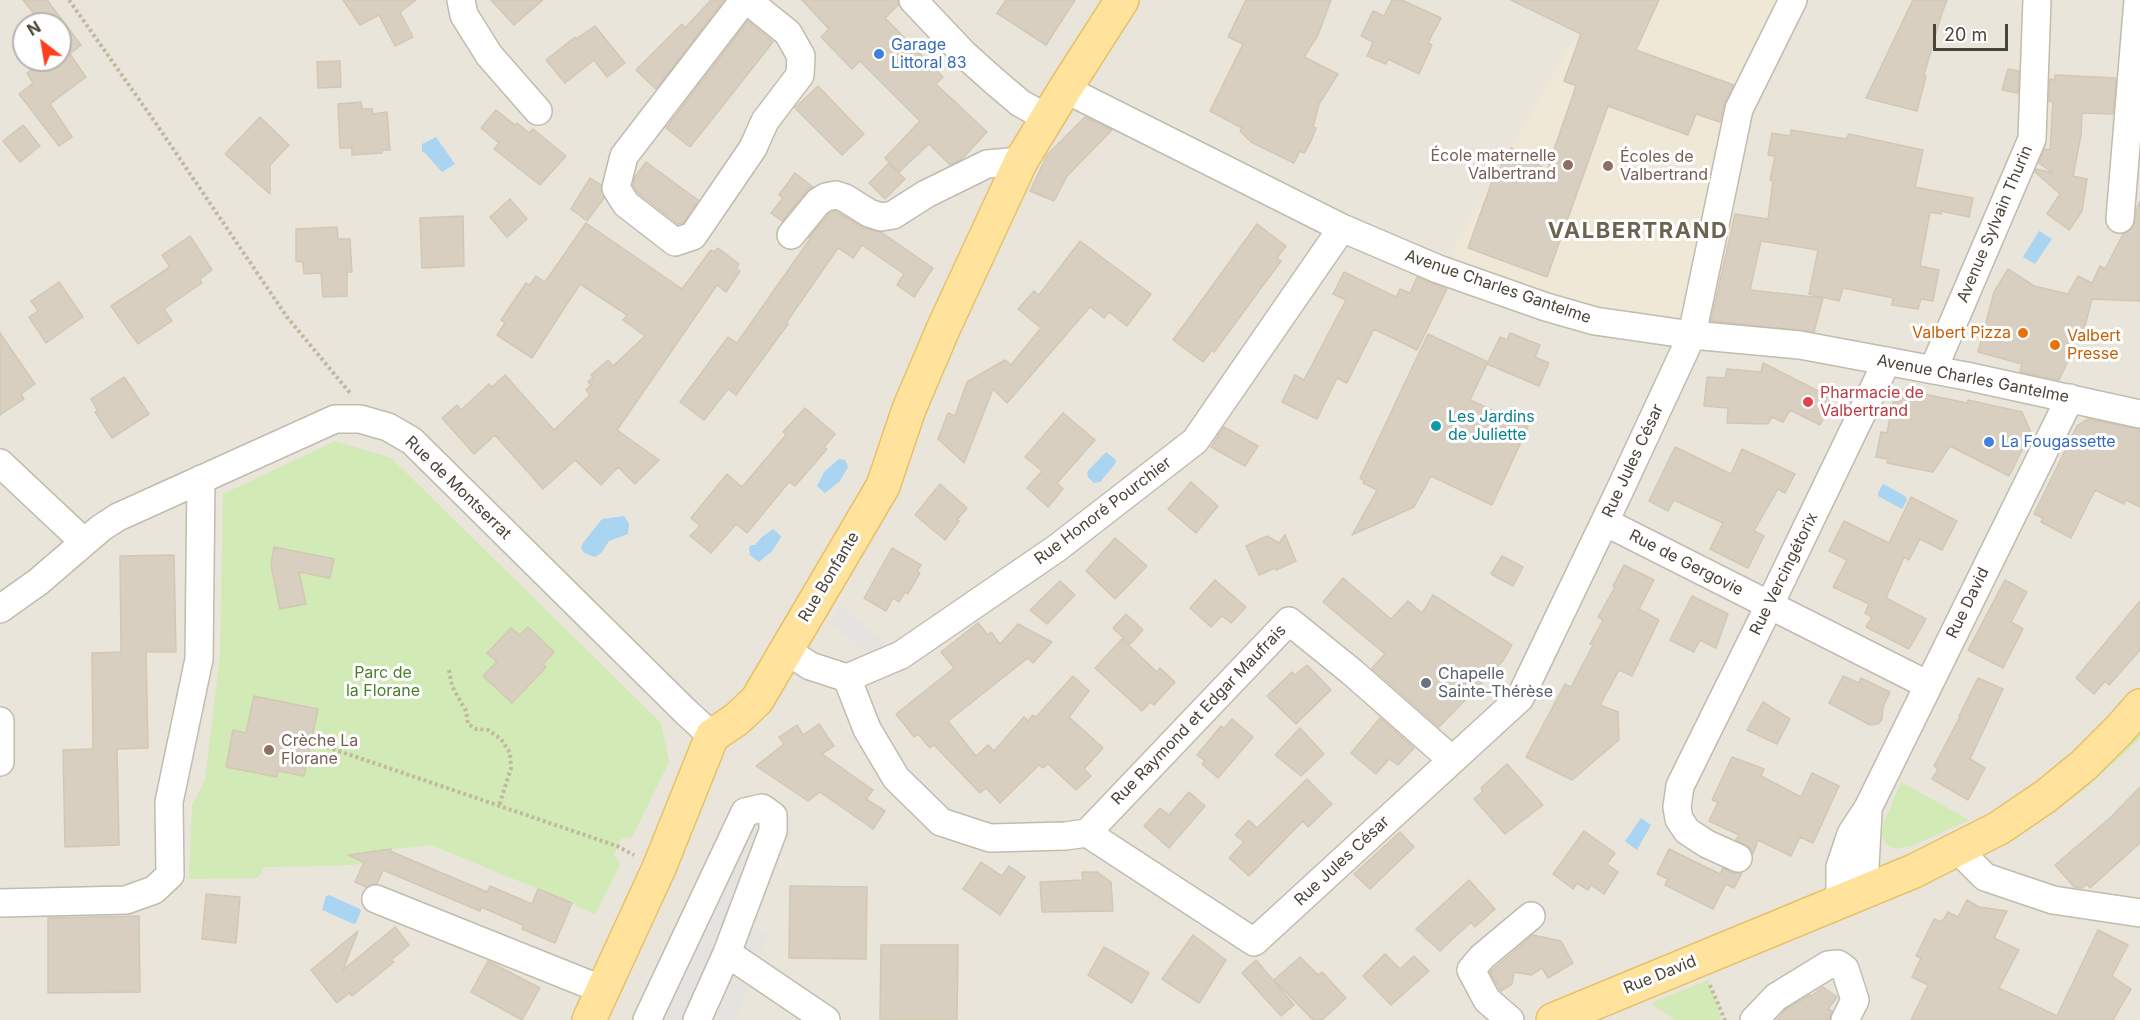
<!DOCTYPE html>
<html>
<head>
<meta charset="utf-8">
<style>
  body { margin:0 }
  #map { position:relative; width:2140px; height:1020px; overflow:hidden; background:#f6f3ec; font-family:Inter,sans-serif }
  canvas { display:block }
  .north { position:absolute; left:12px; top:12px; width:60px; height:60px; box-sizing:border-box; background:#fff; border:2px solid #b7b4b0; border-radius:50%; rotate:329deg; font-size:16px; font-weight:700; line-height:24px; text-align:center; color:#4b4439 }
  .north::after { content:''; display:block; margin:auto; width:21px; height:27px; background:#fc3f1d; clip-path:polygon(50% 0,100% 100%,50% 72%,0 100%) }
  .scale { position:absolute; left:1933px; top:24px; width:75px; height:27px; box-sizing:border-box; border:3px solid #4b4439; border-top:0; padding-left:8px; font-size:18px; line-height:21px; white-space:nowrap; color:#4b4439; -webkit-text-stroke:4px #fff; paint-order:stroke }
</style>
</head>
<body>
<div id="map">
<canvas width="2140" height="1020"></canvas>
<div class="north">N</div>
<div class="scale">20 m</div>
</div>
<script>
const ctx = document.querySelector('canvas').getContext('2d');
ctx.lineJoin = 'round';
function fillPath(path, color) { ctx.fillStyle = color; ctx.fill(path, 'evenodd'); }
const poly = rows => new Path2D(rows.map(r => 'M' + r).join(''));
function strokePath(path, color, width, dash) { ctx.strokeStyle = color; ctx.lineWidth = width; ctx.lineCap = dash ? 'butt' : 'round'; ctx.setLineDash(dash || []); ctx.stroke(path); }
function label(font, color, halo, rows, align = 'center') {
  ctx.font = font + ' Inter,sans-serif'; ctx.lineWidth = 6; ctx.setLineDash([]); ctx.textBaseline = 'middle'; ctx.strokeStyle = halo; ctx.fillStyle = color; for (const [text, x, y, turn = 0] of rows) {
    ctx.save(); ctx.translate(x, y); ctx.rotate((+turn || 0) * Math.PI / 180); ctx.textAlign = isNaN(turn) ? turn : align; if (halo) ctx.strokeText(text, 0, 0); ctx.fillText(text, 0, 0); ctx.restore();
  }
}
fillPath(poly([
  [0,0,2140,0,2140,1020,0,1020],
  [24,24,60,24,60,60,24,60]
]), '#eae5da');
fillPath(poly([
  [1604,0,1777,0,1736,85,1683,311,1671,318,1597,309,1449,257,1571,43,1582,45]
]), '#efe8d6');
fillPath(poly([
  [335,441,391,458,661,723,669,762,632,837,621,839,614,855,620,865,595,915,572,903,431,845,368,852,363,864,330,866,264,867,258,878,189,879,192,805,205,780,220,655,223,494],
  [2140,731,2140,739,2085,789,2009,843,2007,838,2081,785],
  [1901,782,1969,820,1912,846,1895,849,1888,846,1882,837,1883,825],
  [1708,980,1722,1020,1675,1020,1651,1003]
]), '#d2eab5');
fillPath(poly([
  [840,605,894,650,878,660,829,623],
  [767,797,795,823,750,929,768,933,735,1020,637,1020,731,809]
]), '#e5e3e0');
fillPath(poly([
  [436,137,455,164,442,172,424,152,422,152,422,144],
  [2039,231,2052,239,2035,264,2023,257],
  [1106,452,1116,460,1115,464,1100,482,1094,483,1088,477,1087,472],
  [839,459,845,460,848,467,840,481,825,493,817,486,824,472],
  [1883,484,1905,496,1907,500,1902,509,1878,496,1878,493],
  [624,516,629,524,628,534,609,541,601,553,595,557,584,553,581,548,583,543,602,519],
  [773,529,781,536,780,539,772,551,759,562,750,555,749,548,751,545,755,545,762,537],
  [1641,818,1651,825,1637,850,1625,841],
  [329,895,360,909,361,911,356,923,354,924,322,910,326,896]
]), '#a9d4f2');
const building = poly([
  [23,0,47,0,81,45,70,54,86,77,50,104,72,137,59,146,19,94,33,83,27,73,44,60,60,60,60,24,42,24,23,0],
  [343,0,416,0,400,12,413,37,395,46,379,15,360,25,343,0],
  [491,0,543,0,514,25,491,0],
  [711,0,724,0,656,89,636,70,682,24,685,28,711,0],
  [802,0,898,0,898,5,885,18,943,77,936,84,987,132,962,159,950,165,929,144,899,172,885,158,920,121,860,61,852,69,821,37,829,29,802,0],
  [1006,0,1075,0,1046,45,997,13,1006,0],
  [1246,0,1331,0,1318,35,1304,57,1338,74,1319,104,1313,127,1316,128,1311,141,1304,153,1300,151,1294,163,1251,142,1240,131,1242,128,1210,111,1243,44,1228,37,1246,0],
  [1392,0,1402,0,1441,18,1428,43,1432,45,1419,74,1388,59,1386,64,1367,56,1373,42,1361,36,1373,11,1384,16,1392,0],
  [1511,0,1659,0,1636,50,1734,85,1725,102,1720,122,1696,114,1688,135,1608,106,1547,277,1468,248,1491,184,1511,148,1547,170,1576,86,1564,81,1581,34,1511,0],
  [1913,0,1947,0,1941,16,1924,75,1926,76,1917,111,1866,98,1913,0],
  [748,21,773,42,690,147,666,128,748,21],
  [595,26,625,63,607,77,594,60,565,83,546,60,575,37,576,39,595,26],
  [340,61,341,87,318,88,317,62,340,61],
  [2008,69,2019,71,2018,93,2002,90,2008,69],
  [2055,75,2115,78,2116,80,2113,114,2082,113,2081,135,2073,176,2087,179,2082,211,2069,230,2047,214,2060,194,2035,172,2036,169,2053,173,2039,163,2045,149,2050,150,2053,102,2049,101,2050,79,2055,80,2055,75],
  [818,86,864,134,842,155,795,108,818,86],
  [361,102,362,109,372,109,373,114,387,112,390,150,382,150,382,153,352,155,352,148,340,148,338,104,361,102],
  [496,110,515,125,517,123,529,133,533,129,566,156,540,185,494,149,499,143,481,128,496,110],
  [260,117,289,145,270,165,270,194,225,154,260,117],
  [1085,117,1112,130,1067,176,1054,201,1030,191,1047,155,1085,117],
  [23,125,40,146,20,162,3,141,23,125],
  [1791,130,1846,139,1849,134,1923,150,1915,187,1973,198,1969,217,1941,211,1941,214,1930,212,1920,266,1939,270,1933,301,1921,299,1918,309,1892,305,1893,298,1843,288,1839,301,1809,294,1818,250,1761,241,1750,290,1823,298,1814,332,1711,321,1735,214,1768,219,1773,181,1770,180,1775,156,1768,155,1772,133,1790,136,1791,130],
  [646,162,698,200,683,223,678,224,638,193,633,185,635,177,646,162],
  [889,163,905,179,885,199,869,183,889,163],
  [795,173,813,187,806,192,782,221,771,213,783,198,779,195,795,173],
  [590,178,601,185,604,198,587,221,571,209,590,178],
  [510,199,527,219,507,237,490,217,510,199],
  [2140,201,2140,301,2092,299,2084,329,2079,341,2074,340,2069,359,2059,380,2020,372,2022,364,1978,352,1994,292,2008,269,2034,286,2068,294,2078,276,2092,283,2100,266,2105,269,2123,234,2133,227,2137,208,2140,201],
  [835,211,864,228,881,232,933,268,914,297,897,285,904,274,862,245,853,258,838,248,786,323,788,324,736,395,728,389,704,420,680,402,728,337,737,343,810,239,809,238,829,214,835,211],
  [463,216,464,266,422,268,420,218,463,216],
  [586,223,682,289,711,250,714,252,718,248,739,264,736,268,740,271,726,292,717,285,617,430,659,460,635,484,618,467,601,485,575,460,543,489,495,435,474,454,442,418,457,405,461,410,489,384,492,387,505,375,554,430,590,395,586,390,591,385,588,382,593,377,591,375,608,360,613,366,645,336,623,320,627,315,580,284,532,358,497,335,505,323,501,320,526,283,530,285,536,276,545,282,586,223],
  [1257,224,1286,246,1277,258,1281,261,1214,352,1212,350,1203,362,1173,340,1257,224],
  [337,227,338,239,350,239,352,272,347,272,347,296,323,297,321,273,304,274,303,262,296,261,296,229,337,227],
  [190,236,212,270,200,279,202,283,164,309,172,321,138,344,111,306,170,267,162,255,190,236],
  [1080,241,1151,294,1127,326,1109,312,1104,318,1090,307,1007,403,993,389,964,463,938,439,948,413,955,416,967,382,1005,360,1011,365,1041,328,1018,309,1034,291,1039,295,1080,241],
  [1344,272,1396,297,1400,289,1410,293,1417,277,1447,289,1417,350,1374,329,1347,383,1337,378,1317,419,1282,402,1295,375,1304,380,1346,300,1333,294,1344,272],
  [59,282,83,317,46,343,29,317,38,311,31,301,59,282],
  [0,333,35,384,21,394,24,399,0,415,0,333],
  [1510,333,1540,345,1535,357,1549,363,1539,386,1487,364,1470,400,1528,427,1492,505,1431,476,1414,507,1352,535,1377,490,1363,483,1364,481,1360,478,1428,334,1488,362,1500,337,1507,340,1510,333],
  [1763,363,1832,398,1833,400,1820,425,1790,410,1783,422,1772,417,1768,424,1727,423,1728,408,1704,406,1707,377,1725,378,1727,369,1761,372,1763,363],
  [124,377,149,414,112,438,95,412,98,411,91,399,124,377],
  [1900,389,1967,403,1968,400,2022,412,2031,433,2009,476,1950,446,1933,472,1887,463,1888,459,1876,457,1881,432,1887,433,1893,402,1897,402,1900,389],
  [805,408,835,434,824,447,827,449,795,486,789,482,747,533,736,524,711,553,690,536,700,526,691,518,727,474,742,487,786,435,783,432,805,408],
  [1063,413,1095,440,1057,483,1063,489,1048,507,1027,488,1042,471,1025,457,1063,413],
  [2088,419,2140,429,2140,507,2126,500,2124,504,2095,490,2071,538,2041,522,2043,518,2034,514,2077,426,2088,419],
  [1224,427,1258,446,1245,466,1211,447,1224,427],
  [1675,447,1731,474,1742,449,1795,474,1785,493,1778,489,1754,531,1764,536,1748,568,1710,549,1723,523,1674,500,1668,511,1649,501,1675,447],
  [1191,482,1218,506,1196,533,1168,509,1191,482],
  [940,484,967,508,957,520,959,521,945,540,915,515,940,484],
  [1911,497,1957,521,1942,550,1920,539,1909,560,1904,557,1886,598,1926,619,1909,649,1866,627,1872,617,1865,613,1869,604,1833,587,1847,560,1829,551,1844,521,1889,543,1911,497],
  [1285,535,1296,561,1276,570,1275,568,1259,575,1246,546,1267,536,1279,543,1285,535],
  [1115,538,1147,566,1115,599,1086,571,1115,538],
  [274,547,334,559,330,578,299,572,306,604,280,609,271,565,274,547],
  [892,548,921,565,917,571,920,573,908,594,905,592,899,602,893,598,886,611,864,598,892,548],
  [174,555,176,652,146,652,148,748,117,749,119,845,65,847,63,750,93,749,92,653,121,652,120,556,174,555],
  [1502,556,1523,567,1513,586,1491,574,1502,556],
  [1624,565,1654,580,1639,609,1659,620,1632,676,1619,670,1600,705,1618,712,1619,740,1572,780,1526,757,1565,684,1571,687,1593,645,1590,644,1603,620,1598,617,1615,587,1613,586,1624,565],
  [1343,578,1391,619,1408,601,1422,613,1433,595,1512,645,1503,661,1439,727,1372,668,1385,654,1323,602,1343,578],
  [1215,580,1246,607,1231,623,1222,616,1211,627,1190,608,1215,580],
  [2005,580,2027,592,2011,622,2023,629,2003,668,1968,650,2005,580],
  [1060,581,1075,595,1047,624,1030,610,1060,581],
  [1692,596,1728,614,1716,648,1700,640,1694,652,1670,640,1692,596],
  [2140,601,2140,650,2109,685,2105,681,2094,694,2076,678,2140,601],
  [1126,614,1143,630,1130,644,1113,628,1126,614],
  [978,623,988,635,991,632,1000,644,1018,624,1052,642,1033,663,1028,658,948,721,976,756,988,745,994,751,1024,717,1028,721,1033,715,1036,717,1073,676,1089,691,1069,717,1103,748,1084,769,1091,776,1076,790,1048,764,1043,768,1039,765,1000,803,986,788,980,793,934,745,930,748,918,734,914,737,896,714,954,668,941,652,978,623],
  [528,627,554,652,543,664,546,667,512,703,483,676,497,662,487,653,511,628,520,635,528,627],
  [1122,639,1157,672,1160,668,1175,682,1154,705,1150,702,1142,711,1095,668,1122,639],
  [1307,665,1331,690,1296,724,1267,696,1292,672,1295,675,1307,665],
  [1843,676,1859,683,1861,678,1890,692,1883,707,1882,719,1878,724,1870,725,1829,703,1843,676],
  [1978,678,2003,689,1970,759,1985,768,1968,800,1932,779,1938,769,1934,766,1960,717,1959,716,1978,678],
  [254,696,318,709,304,776,278,771,277,777,226,767,233,730,246,733,254,696],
  [1763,702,1790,719,1777,744,1747,730,1763,702],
  [1380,718,1414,748,1398,765,1389,759,1376,774,1351,753,1380,718],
  [1232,719,1253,737,1218,778,1202,764,1205,761,1197,755,1221,726,1224,728,1232,719],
  [819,724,834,746,822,754,873,790,866,799,885,811,873,829,820,792,808,801,756,766,784,744,779,737,797,725,803,735,819,724],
  [1300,728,1324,754,1301,776,1275,755,1300,728],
  [1732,757,1764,769,1761,776,1801,797,1812,773,1839,786,1813,843,1800,837,1791,856,1758,840,1753,854,1750,848,1736,840,1739,835,1709,821,1718,802,1712,800,1732,757],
  [1507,764,1543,805,1505,834,1474,799,1483,791,1481,788,1507,764],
  [1307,779,1332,804,1308,827,1303,821,1249,876,1229,858,1244,842,1235,835,1249,820,1257,828,1307,779],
  [2140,787,2140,843,2090,888,2087,884,2082,888,2074,887,2055,865,2110,818,2140,787],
  [1189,792,1205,806,1169,848,1144,826,1160,808,1169,815,1189,792],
  [1584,831,1615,853,1607,864,1618,872,1604,894,1591,885,1588,890,1577,883,1573,889,1553,874,1584,831],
  [1400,832,1414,847,1370,889,1354,874,1400,832],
  [391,849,390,851,487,892,490,886,532,904,538,889,572,903,555,943,522,929,523,925,481,907,480,911,383,870,377,884,366,887,355,882,364,862,348,855,391,849],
  [1669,849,1720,874,1723,868,1732,873,1742,873,1734,888,1726,884,1713,909,1665,885,1668,879,1657,874,1669,849],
  [981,862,1002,876,1009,866,1025,877,1000,915,963,889,981,862],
  [1082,872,1097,872,1111,882,1113,911,1042,912,1040,882,1083,880,1082,872],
  [1469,880,1495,909,1475,927,1471,922,1440,951,1416,929,1469,880],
  [790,886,867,887,866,959,789,958,790,886],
  [206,894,240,897,236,943,202,939,206,894],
  [1967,900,1979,907,2007,911,1994,938,2019,950,1999,988,2057,1016,2098,930,2128,945,2112,976,2131,989,2113,1020,1911,1020,1928,985,1912,977,1921,958,1916,956,1934,919,1942,922,1948,912,1958,917,1967,900],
  [139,916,140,992,48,993,48,918,139,916],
  [395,927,409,945,391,960,394,962,352,996,349,993,337,1003,311,970,358,931,343,970,395,927],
  [1193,935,1226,960,1199,1003,1162,979,1193,935],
  [1533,935,1561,941,1573,963,1548,978,1542,968,1531,975,1514,972,1512,984,1501,991,1490,972,1533,935],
  [881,945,958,945,957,1019,880,1019,881,945],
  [1104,947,1149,973,1132,1003,1088,975,1104,947],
  [1385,954,1400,969,1414,956,1429,971,1391,1005,1363,976,1385,954],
  [1300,957,1318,975,1322,972,1346,998,1322,1020,1313,1020,1274,980,1300,957],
  [1256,960,1294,1005,1281,1016,1242,973,1256,960],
  [488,961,540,988,522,1020,471,992,488,961],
  [1823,987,1837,997,1828,1009,1832,1011,1829,1020,1777,1020,1786,1009,1810,995,1811,996,1823,987]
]);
fillPath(building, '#d8cfc1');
strokePath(building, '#d3c7b4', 1.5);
const minor = poly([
  [461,0,464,15,489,55,538,111],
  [744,0,624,156,616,188,626,204,675,242,693,236,753,148,765,121,800,75,801,56,788,33,747,0],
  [913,0,964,54,993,80,1020,103,1047,118],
  [1065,89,1342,228,1438,269,1546,307,1595,321,1692,335,1800,345,1966,376,2140,414],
  [2120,219,2138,0],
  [791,235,818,202,826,197,836,195,845,198,869,213,881,217,893,215,926,194,987,164,1021,161],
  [1933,370,2032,139,2037,0],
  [0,463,84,542],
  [1605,522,1928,685],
  [0,609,38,582,101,528,118,517,335,419,360,419,388,427,412,441,685,711,712,736],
  [786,650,810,666,847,678,901,655,1057,548,1195,441,1342,228],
  [847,678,867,729,896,778,941,822,990,838,1065,836,1087,833,1254,942,1520,698,1618,494,1692,335,1739,109,1793,0],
  [0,721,0,762],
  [1087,833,1289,621,1352,672,1451,759],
  [1957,849,1985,877,2053,900,2140,913],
  [1738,858,1707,844,1687,831,1679,819,1677,807,1680,786,1769,606,1887,361],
  [1858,894,1865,866,1868,812],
  [376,899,603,990],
  [1840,902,1840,867,1851,834,1868,808,2070,398],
  [0,903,126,900,154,890,170,875,169,802,199,659,201,479],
  [727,953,826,1020],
  [647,1020,745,812,762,808,773,816,773,831,727,953,697,1020],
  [1510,1020,1487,1000,1471,970,1482,957,1531,916],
  [1754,1020,1776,997,1828,965,1838,964,1845,969,1855,1000,1845,1020]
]);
const major = poly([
  [589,1020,659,868,712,736,737,719,757,700,883,486,909,409,944,327,1021,161,1065,89,1122,0],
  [1553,1020,1914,871,1999,828,2046,796,2084,765,2120,729,2140,706]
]);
strokePath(minor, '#c2bbae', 30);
strokePath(major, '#e6c16a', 36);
strokePath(poly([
  [69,0,157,125,287,317,350,393],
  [449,670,452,686,466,711,468,724,476,729,488,730,501,739,510,753,511,768,499,806],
  [327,747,617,846,634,855],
  [1710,985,1725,1020]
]), '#c4b79f', 4, [3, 3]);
strokePath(minor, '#fff', 27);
strokePath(major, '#ffe39c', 33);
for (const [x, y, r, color] of [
  [879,54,6,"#3f7fe0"],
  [1568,165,6,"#8d6e63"],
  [1608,166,6,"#8d6e63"],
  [2023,333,6,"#e8710a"],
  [2055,345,6,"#e8710a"],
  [1808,402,6,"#e0444e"],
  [1436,426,6,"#0f9aa8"],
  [1989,442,6,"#3f7fe0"],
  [1426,683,6,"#6b7280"],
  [269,750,6,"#8d6e63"]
]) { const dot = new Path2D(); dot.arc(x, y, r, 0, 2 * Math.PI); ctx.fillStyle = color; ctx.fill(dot); strokePath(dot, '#fff', 2); }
label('16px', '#366cbe', '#fff', [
  ["Garage",891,45],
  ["Littoral 83",891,63],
  ["La Fougassette",2001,442]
], 'left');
label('16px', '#785e54', '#fff', [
  ["École maternelle",1556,156,"right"],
  ["Valbertrand",1556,174,"right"],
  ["Écoles de",1620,157],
  ["Valbertrand",1620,175],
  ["Crèche La",281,741],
  ["Florane",281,759]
], 'left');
label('16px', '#4b4439', '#fff', [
  ["Avenue Sylvain Thurin",1995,224,-67],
  ["Avenue Charles Gantelme",1498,287,19],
  ["Avenue Charles Gantelme",1973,379,11],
  ["Rue Jules César",1633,461,-65],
  ["Rue de Montserrat",458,488,44],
  ["Rue Honoré Pourchier",1103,511,-37],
  ["Rue de Gergovie",1686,563,27],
  ["Rue Vercingétorix",1784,574,-64],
  ["Rue Bonfante",829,577,-59],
  ["Rue David",1968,603,-64],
  ["Rue Raymond et Edgar Maufrais",1199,715,-46],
  ["Rue Jules César",1342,861,-43],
  ["Rue David",1660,975,-22]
]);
label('16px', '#c56008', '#fff', [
  ["Valbert Pizza",2011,333],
  ["Valbert",2067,336,"left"],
  ["Presse",2067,354,"left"]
], 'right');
label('16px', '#be3a42', '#fff', [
  ["Pharmacie de",1820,393],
  ["Valbertrand",1820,411]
], 'left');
label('16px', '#0d838f', '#fff', [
  ["Les Jardins",1448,417],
  ["de Juliette",1448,435]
], 'left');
label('16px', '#4a7f2a', '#fff', [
  ["Parc de",383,673],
  ["la Florane",383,691]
]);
label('16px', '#5b616d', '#fff', [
  ["Chapelle",1438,674],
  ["Sainte-Thérèse",1438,692]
], 'left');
ctx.letterSpacing = '1.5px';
label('bold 22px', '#6e6250', '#fff', [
  ["VALBERTRAND",1638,231]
]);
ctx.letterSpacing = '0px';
</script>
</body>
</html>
